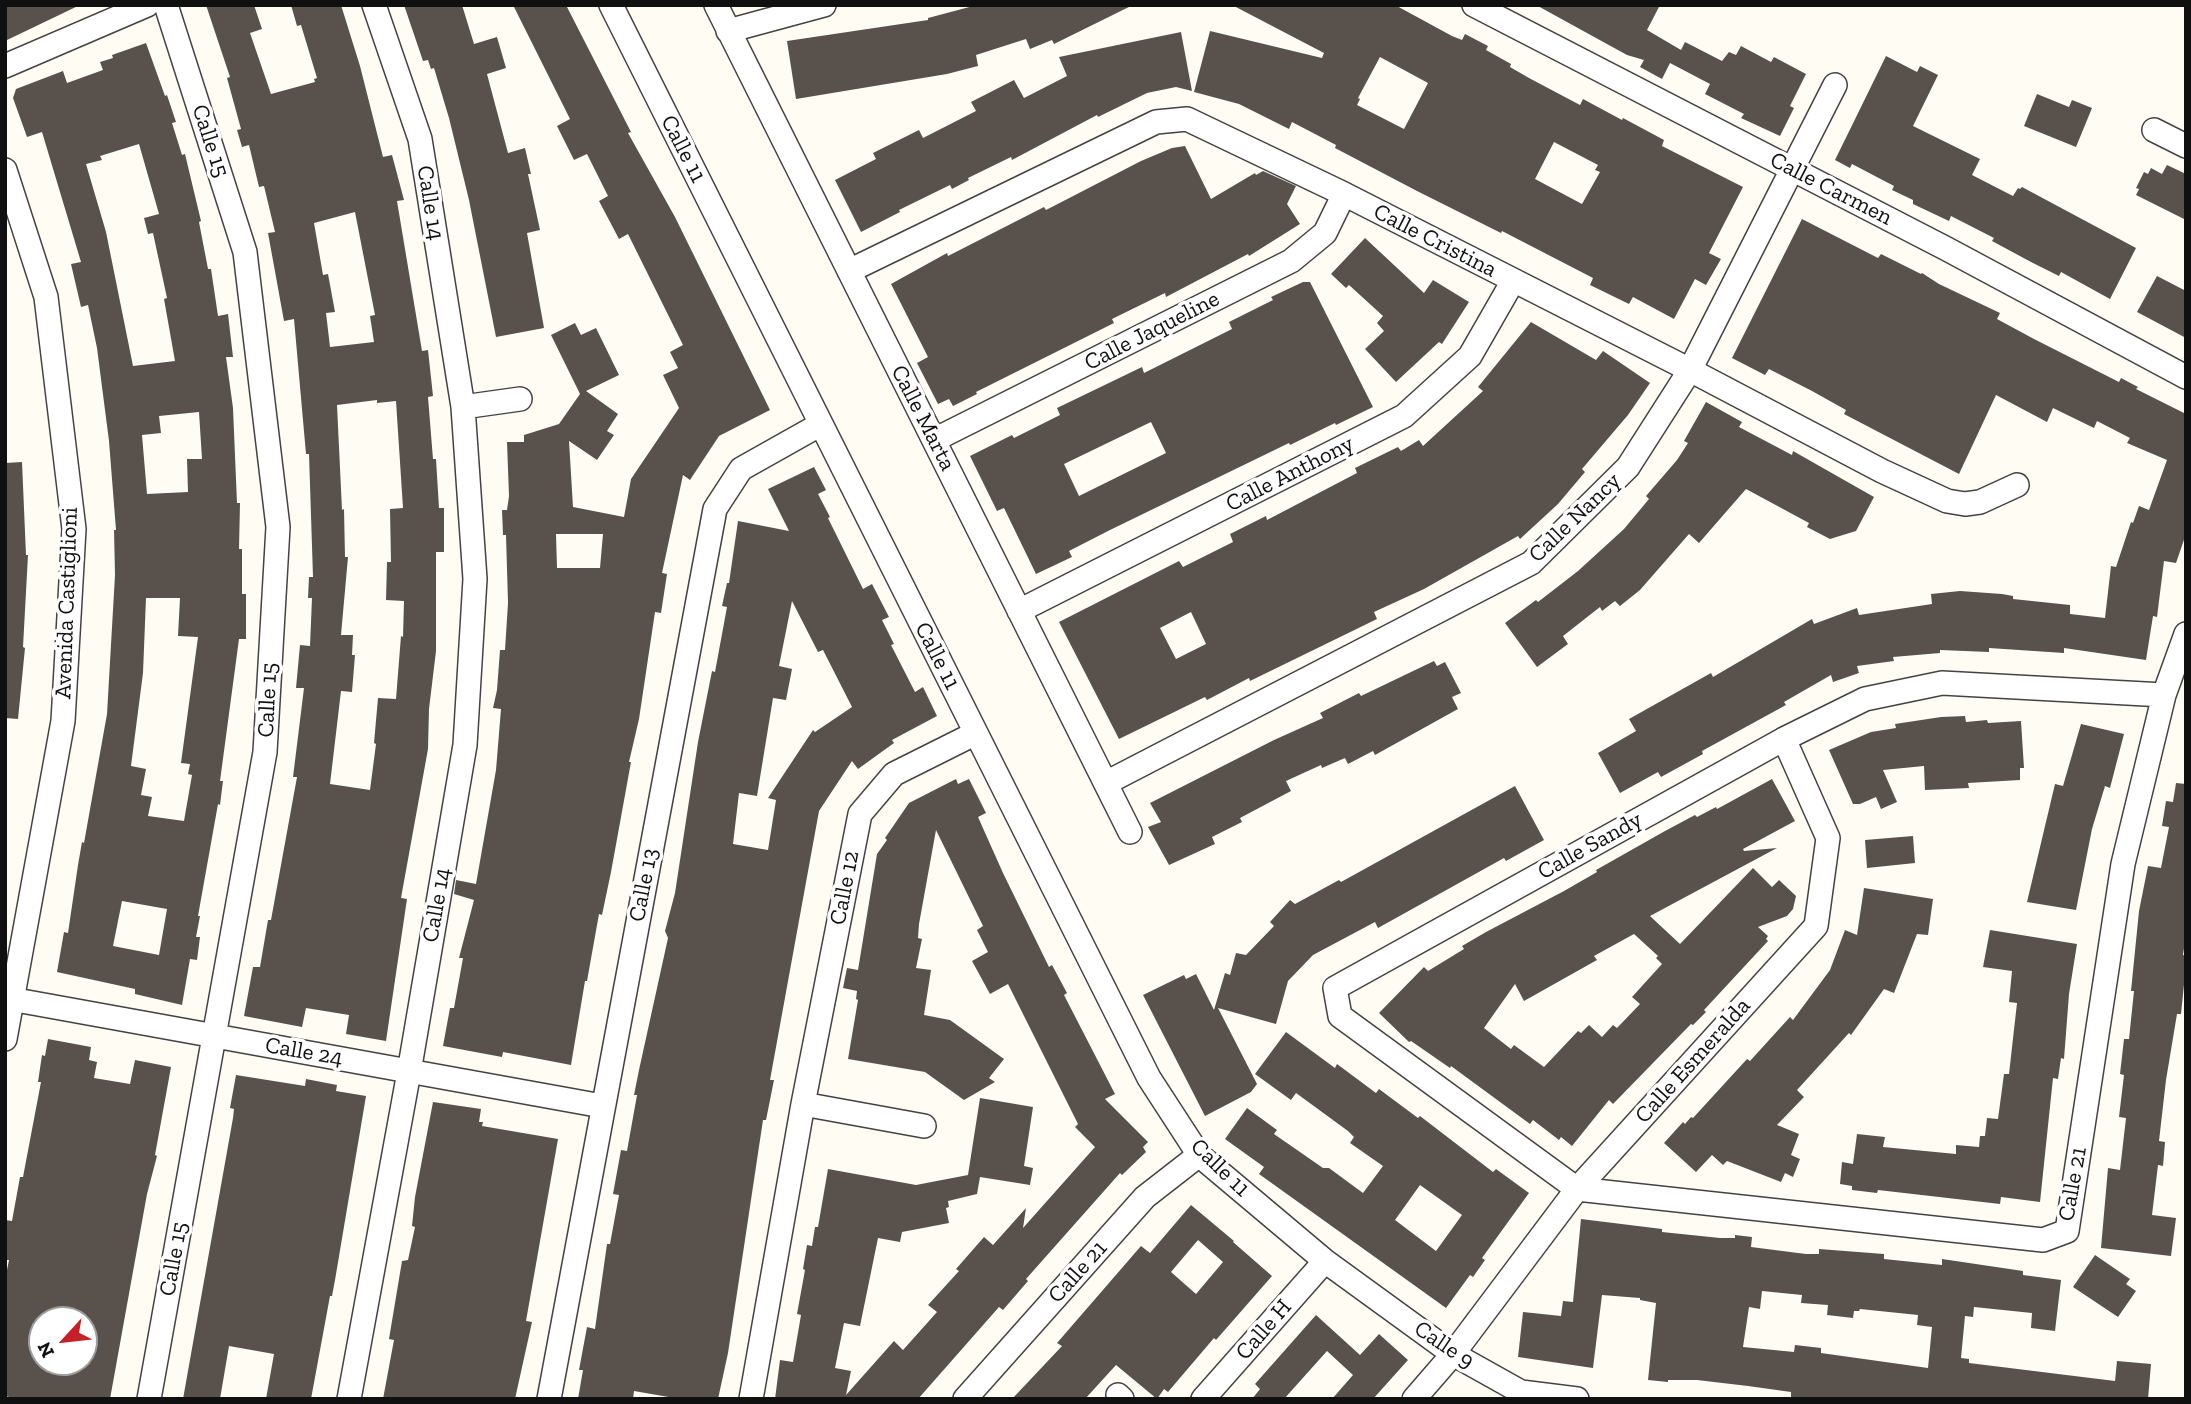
<!DOCTYPE html>
<html>
<head>
<meta charset="utf-8">
<style>
  body { margin:0 }
  #map { position:relative; width:2191px; height:1404px; overflow:hidden; background:#fffdf3; font-family:"Zilla Slab",serif }
  canvas { display:block }
  .frame { position:absolute; inset:0; border:7px solid #101010; pointer-events:none }
  .north { position:absolute; left:28px; top:1306px; width:70px; height:70px; box-sizing:border-box; background:#fff; border:2px solid #9f9f9f; border-radius:50%; rotate:243deg; font-size:19px; font-weight:700; line-height:28px; text-align:center; color:#101010 }
  .north::after { content:''; display:block; margin:auto; width:24px; height:32px; background:#c62127; clip-path:polygon(50% 0,100% 100%,50% 72%,0 100%) }
</style>
</head>
<body>
<div id="map">
<canvas width="2191" height="1404"></canvas>
<div class="frame"></div>
<div class="north">N</div>
</div>
<script>
const ctx = document.querySelector('canvas').getContext('2d');
ctx.lineJoin = 'round';
function fillPath(path, color) { ctx.fillStyle = color; ctx.fill(path, 'evenodd'); }
const poly = rows => new Path2D(rows.map(r => 'M' + r).join(''));
function strokePath(path, color, width, dash) { ctx.strokeStyle = color; ctx.lineWidth = width; ctx.lineCap = dash ? 'butt' : 'round'; ctx.setLineDash(dash || []); ctx.stroke(path); }
function label(font, color, halo, rows, align = 'center') {
  ctx.font = font + ' "Zilla Slab",serif'; ctx.lineWidth = 7; ctx.setLineDash([]); ctx.textBaseline = 'middle'; ctx.strokeStyle = halo; ctx.fillStyle = color; for (const [text, x, y, turn = 0] of rows) {
    ctx.save(); ctx.translate(x, y); ctx.rotate((+turn || 0) * Math.PI / 180); ctx.textAlign = isNaN(turn) ? turn : align; if (halo) ctx.strokeText(text, 0, 0); ctx.fillText(text, 0, 0); ctx.restore();
  }
}
fillPath(poly([
  [5,5,80,5,5,41],
  [206,5,254,5,262,29,250,33,271,94,315,82,314,79,317,78,301,25,297,26,291,5,341,5,360,66,383,157,392,155,404,200,397,201,422,351,428,350,433,396,428,397,433,459,436,459,439,508,444,508,444,552,436,552,436,651,429,709,428,749,401,898,407,899,386,1041,346,1034,349,1015,306,1008,302,1027,244,1016,253,967,260,967,268,920,271,920,297,777,293,777,304,688,296,688,300,645,310,646,312,598,308,598,309,577,313,577,309,454,306,454,294,319,284,321,268,233,275,232,264,186,259,187,249,145,242,147,237,130,241,129,227,78,230,77],
  [355,212,375,315,370,316,374,342,330,347,326,313,335,312,328,274,323,275,314,223],
  [377,400,377,403,396,401,403,508,390,509,391,562,387,562,386,600,404,601,403,637,401,636,396,699,378,698,374,743,376,744,370,790,330,784,341,691,352,692,355,655,352,655,353,635,341,635,348,557,345,557,344,509,342,510,337,405],
  [404,5,462,5,474,44,497,37,506,68,487,74,508,153,525,148,531,174,528,174,540,230,527,233,544,328,496,337,469,200,449,118,434,68,431,69,428,60,423,61],
  [513,5,566,5,631,132,628,133,675,217,770,410,719,436,690,480,683,475,662,573,667,574,661,613,655,612,639,719,629,762,631,762,611,872,602,915,599,914,587,981,585,981,571,1065,503,1052,502,1057,443,1046,450,1008,454,1008,463,958,459,958,474,900,454,894,456,880,476,884,496,770,501,709,493,708,497,690,500,650,505,650,508,603,506,535,503,535,502,510,507,510,509,496,507,442,524,442,524,435,559,424,580,394,551,335,575,323,581,335,596,328,619,375,586,391,618,414,607,431,614,435,597,460,569,441,573,507,624,517,631,479,679,408,663,375,678,368,670,352,683,345,628,234,619,239,599,201,608,196,587,154,574,160,557,126,570,119],
  [556,534,603,534,600,568,557,568],
  [977,5,1133,5,1054,44,1052,40,1030,49,1026,39,976,55,978,66,947,74,796,99,787,41,928,20,928,18],
  [1232,5,1395,5,1452,36,1462,40,1465,34,1488,46,1486,50,1511,64,1510,67,1529,78,1580,105,1583,99,1622,120,1623,118,1664,140,1662,146,1743,187,1709,253,1721,259,1706,285,1695,279,1674,319,1633,297,1629,304,1590,285,1593,278,1502,231,1501,233,1417,191,1335,148,1336,145,1292,122,1289,129,1239,104,1194,92,1210,31,1322,58,1324,53],
  [1380,57,1428,83,1404,129,1357,105,1360,99,1358,98],
  [1554,142,1598,165,1595,170,1600,172,1582,204,1535,179],
  [1536,5,1660,5,1647,30,1681,50,1685,42,1722,61,1729,52,1736,55,1741,46,1771,62,1774,57,1806,74,1790,106,1794,108,1780,136,1741,118,1744,114,1705,94,1710,84,1670,63,1662,79,1640,67,1644,60,1627,55],
  [1181,32,1192,91,1176,87,1147,93,1098,117,1097,115,1012,160,1011,157,968,178,969,180,952,189,950,185,899,210,900,212,861,232,835,180,876,159,873,153,919,130,923,138,976,111,971,102,1014,80,1024,98,1067,76,1059,57],
  [146,43,165,96,167,95,176,122,172,123,182,155,185,154,201,221,199,222,208,269,211,269,218,316,228,314,233,357,226,357,233,408,237,503,240,503,239,549,242,549,242,594,246,594,246,639,239,639,220,781,223,781,220,805,218,804,198,916,200,916,196,937,200,937,197,960,190,959,182,1005,135,994,135,989,57,972,64,932,68,933,78,865,82,842,84,843,107,714,115,575,114,530,116,530,109,441,97,348,88,305,81,307,71,264,81,262,42,132,27,137,13,98,16,89,63,71,67,83,103,70,100,62,113,58,112,55],
  [139,144,159,214,144,218,148,234,153,233,167,298,164,299,175,361,133,366,106,232,86,164,102,160,100,156],
  [199,412,202,459,187,459,188,492,147,494,142,435,161,433,159,416],
  [146,598,180,598,178,636,198,637,181,763,190,764,188,774,192,775,184,821,148,816,152,797,141,795,146,769,131,766,143,673],
  [122,901,167,909,159,955,113,946],
  [1886,56,1917,72,1920,66,1938,75,1913,126,1980,159,1972,175,2013,196,2018,188,2020,189,2022,187,2136,248,2110,299,2061,272,2059,276,2031,262,1992,241,1994,238,1951,216,1949,221,1913,204,1913,200,1892,190,1894,186,1852,164,1850,168,1835,160],
  [2037,94,2069,107,2072,100,2092,108,2076,147,2024,126],
  [1185,146,1211,199,1255,173,1256,175,1263,171,1296,186,1287,204,1300,224,1249,256,1248,254,1166,297,1165,293,1112,319,1114,323,976,392,977,394,953,406,949,399,938,404,917,363,928,357,891,284,947,253,948,256,1044,207,1046,210,1141,161,1172,148],
  [2167,165,2186,174,2186,220,2136,195,2139,189,2136,188,2144,172,2148,174,2151,168,2162,174],
  [1802,219,1878,258,1881,254,1921,274,1922,273,1939,284,2000,313,1997,319,2034,339,2119,382,2121,378,2138,387,2136,389,2186,414,2186,534,2176,563,2164,561,2157,617,2153,616,2146,660,2064,648,2064,653,1989,648,1989,652,1940,650,1940,653,1893,657,1894,661,1857,666,1859,673,1833,682,1831,675,1784,702,1786,705,1702,751,1703,754,1661,777,1658,772,1620,793,1598,753,1636,731,1629,719,1711,673,1713,677,1812,619,1814,624,1857,608,1859,615,1932,604,1931,594,1960,591,2002,594,2013,596,2013,599,2070,605,2070,614,2105,618,2111,566,2116,567,2131,522,2133,523,2139,506,2149,510,2167,460,2127,443,2130,438,2097,421,2094,428,2053,408,2047,422,1996,395,1959,474,1844,414,1846,410,1812,391,1769,369,1765,375,1732,358],
  [1365,238,1424,293,1433,280,1469,302,1442,344,1439,342,1396,382,1365,349,1384,331,1377,323,1383,316,1349,285,1346,288,1331,274],
  [2157,276,2186,291,2186,338,2137,312],
  [1303,282,1310,282,1373,407,1336,425,1335,423,1290,445,1289,443,1110,530,1069,551,1072,557,1036,574,1004,508,997,511,970,456,1012,435,1014,438,1060,415,1057,408,1142,367,1144,373,1232,329,1229,322,1273,300,1271,297],
  [1151,422,1166,453,1079,496,1064,464],
  [1531,322,1596,360,1603,351,1650,383,1628,415,1582,469,1585,472,1558,504,1520,539,1518,536,1424,589,1374,612,1377,619,1250,681,1249,678,1207,700,1205,697,1119,739,1059,622,1179,561,1183,567,1233,542,1230,534,1266,516,1267,520,1357,473,1355,468,1398,447,1401,451,1419,440,1423,446,1483,391,1478,387],
  [1191,612,1206,644,1176,659,1160,628],
  [1706,402,1742,422,1739,427,1792,455,1793,451,1874,497,1856,531,1830,539,1807,527,1809,523,1746,489,1699,543,1689,534,1640,590,1620,606,1615,601,1602,611,1600,607,1563,636,1568,644,1537,667,1505,623,1536,600,1538,602,1578,571,1624,529,1649,499,1646,496,1677,460,1688,443,1684,441],
  [22,462,26,555,28,555,23,647,25,648,18,719,5,718,5,463],
  [814,467,826,490,818,494,830,517,828,518,863,589,872,584,889,617,882,620,894,644,891,645,915,692,923,687,937,716,892,740,894,743,858,769,852,761,819,811,770,1080,774,1080,766,1120,763,1120,728,1353,718,1399,680,1399,634,1391,633,1399,578,1399,583,1370,579,1370,587,1327,595,1329,607,1244,610,1244,619,1195,613,1194,621,1150,627,1151,637,1095,634,1095,639,1070,668,938,665,931,675,893,698,742,712,671,715,672,727,607,722,606,727,583,729,583,738,521,789,531,768,489],
  [792,601,818,652,823,650,852,707,815,732,813,730,768,798,776,800,768,850,733,844,739,793,757,796,773,698,786,700,792,669,779,666],
  [1434,661,1437,666,1445,662,1461,693,1452,697,1458,709,1375,755,1373,751,1348,764,1345,758,1322,768,1321,765,1286,781,1291,791,1240,818,1242,822,1212,837,1215,844,1169,865,1148,827,1161,822,1150,803,1274,740,1323,718,1320,713,1359,693,1361,696],
  [1965,716,1966,722,1987,720,1988,723,2021,721,2024,768,2020,768,2020,780,1968,783,1969,788,1925,790,1924,766,1883,770,1897,802,1881,809,1876,797,1860,804,1853,804,1829,750,1871,732,1896,728,1895,724,1941,717],
  [2081,724,2124,734,2110,788,2105,786,2092,829,2076,910,2027,902,2055,784,2063,786],
  [956,779,958,784,969,779,986,813,978,817,1003,873,1049,967,1052,965,1067,993,1064,995,1115,1094,1105,1099,1148,1142,1143,1147,1146,1152,1122,1175,1120,1173,1026,1279,1028,1281,1003,1310,999,1307,918,1399,775,1399,780,1360,793,1362,801,1315,797,1314,805,1270,803,1269,807,1245,812,1246,815,1227,818,1227,828,1169,916,1185,968,1175,980,1098,1033,1107,1024,1166,1033,1168,1030,1185,980,1177,977,1194,948,1201,949,1207,946,1208,949,1223,902,1232,900,1242,878,1238,860,1326,844,1323,835,1368,851,1371,846,1395,894,1341,903,1350,937,1312,928,1305,959,1271,956,1269,984,1237,993,1245,1026,1208,1023,1228,1095,1147,1075,1127,1078,1124,1008,984,990,994,972,961,988,952,977,930,983,926,936,830,919,924,918,938,922,939,916,968,931,970,924,1015,950,1020,1004,1059,989,1078,995,1082,964,1100,925,1072,848,1059,858,1000,856,999,857,991,843,988,847,968,858,970,877,854,887,840,885,838,909,803],
  [1772,779,1795,821,1743,849,1744,851,1777,848,1650,916,1680,944,1753,868,1772,887,1779,880,1796,896,1793,909,1787,916,1758,927,1768,936,1766,939,1768,941,1704,1010,1706,1012,1693,1025,1691,1024,1613,1104,1609,1100,1572,1146,1561,1137,1559,1140,1533,1120,1530,1124,1451,1066,1450,1068,1411,1041,1409,1042,1379,1013,1424,967,1428,971,1464,949,1462,946,1486,932,1564,891,1597,872,1596,870,1665,831,1695,815,1697,817,1716,807,1717,809],
  [1634,934,1658,956,1656,958,1662,964,1632,997,1640,1004,1617,1028,1613,1025,1602,1037,1589,1025,1581,1033,1578,1031,1544,1067,1514,1045,1511,1049,1484,1028,1515,984,1524,1001,1597,960,1594,956],
  [2176,783,2186,784,2186,935,2183,955,2186,956,2186,965,2181,1014,2177,1014,2166,1080,2159,1141,2165,1142,2163,1166,2158,1165,2152,1215,2176,1218,2171,1256,2101,1248,2108,1168,2120,1170,2126,1118,2119,1117,2124,1075,2120,1074,2124,1039,2129,1039,2134,991,2131,991,2139,911,2148,866,2161,868,2169,827,2162,826,2166,801,2173,802],
  [1515,786,1544,840,1506,861,1504,858,1378,928,1375,922,1313,955,1288,981,1276,1024,1218,1008,1257,1084,1251,1092,1205,1116,1143,995,1184,975,1186,979,1196,974,1214,1010,1225,973,1230,975,1236,953,1246,955,1274,926,1270,922,1290,900,1295,904,1339,880,1341,882],
  [1913,836,1915,863,1867,868,1865,840],
  [1864,888,1933,899,1928,935,1917,934,1894,993,1884,989,1851,1035,1849,1033,1797,1090,1804,1097,1777,1125,1799,1134,1791,1155,1800,1159,1793,1177,1785,1173,1781,1182,1727,1161,1723,1165,1712,1155,1696,1172,1664,1143,1683,1122,1685,1124,1691,1117,1693,1118,1747,1059,1750,1061,1790,1017,1793,1020,1830,970,1845,930,1857,935],
  [1990,930,2077,944,2069,994,2064,1059,2061,1058,2058,1079,2053,1078,2040,1202,2001,1197,2000,1204,1878,1190,1877,1193,1852,1190,1852,1186,1840,1184,1842,1162,1853,1164,1857,1134,1885,1137,1883,1147,1956,1154,1956,1145,1979,1147,1980,1136,1985,1136,1987,1118,1998,1119,2004,1074,2009,1074,2017,1003,2009,1002,2012,971,1983,967],
  [1286,1032,1335,1068,1337,1064,1376,1093,1379,1089,1418,1118,1420,1116,1493,1172,1496,1169,1529,1193,1482,1258,1485,1260,1473,1277,1470,1275,1446,1308,1259,1174,1264,1167,1225,1139,1247,1108,1277,1130,1274,1134,1323,1168,1329,1168,1363,1193,1383,1166,1350,1143,1354,1137,1348,1131,1296,1093,1291,1100,1255,1074],
  [1420,1185,1462,1215,1436,1251,1395,1220],
  [48,1039,91,1047,89,1060,97,1062,94,1078,130,1084,135,1060,171,1067,155,1155,157,1156,147,1194,110,1399,18,1399,5,1396,5,1280,9,1260,5,1260,5,1220,12,1221,20,1177,23,1177,41,1082,38,1082,42,1055,45,1056],
  [42,1320,89,1320,84,1362,42,1362],
  [236,1075,305,1086,306,1079,337,1085,336,1091,366,1096,335,1280,332,1296,330,1296,311,1399,266,1399,274,1354,229,1346,220,1399,183,1399,233,1118,234,1109,230,1108],
  [433,1102,481,1109,479,1122,483,1122,482,1126,558,1139,526,1321,532,1322,515,1399,383,1399,394,1340,389,1339,402,1261,408,1260,415,1227,412,1226,415,1197],
  [1191,1205,1234,1241,1233,1242,1272,1276,1216,1340,1214,1338,1168,1392,1164,1389,1157,1399,1116,1365,1085,1399,1012,1399,1062,1346,1057,1343,1141,1246,1150,1253],
  [1198,1240,1223,1262,1196,1294,1171,1272],
  [1581,1219,1662,1229,1662,1232,1720,1238,1735,1238,1735,1235,1752,1237,1751,1247,1806,1254,1819,1254,1819,1249,1884,1254,1884,1259,1942,1265,1942,1259,2023,1271,2023,1275,2061,1280,2055,1331,2031,1328,2032,1313,1974,1307,1973,1317,1965,1316,1961,1358,1969,1359,1969,1363,2115,1381,2117,1361,2151,1364,2148,1399,1791,1399,1791,1392,1748,1386,1697,1380,1668,1380,1668,1382,1648,1380,1656,1303,1640,1300,1640,1298,1602,1295,1593,1368,1518,1357,1523,1312,1561,1316,1563,1301,1573,1302],
  [1762,1291,1802,1295,1801,1303,1828,1305,1827,1315,1853,1318,1854,1311,1859,1311,1860,1309,1918,1315,1917,1325,1932,1327,1928,1368,1821,1353,1821,1348,1795,1345,1794,1352,1743,1347,1749,1307,1760,1309],
  [2095,1255,2130,1279,2126,1284,2136,1291,2118,1317,2073,1287],
  [1316,1315,1360,1355,1379,1334,1408,1360,1373,1399,1332,1399,1353,1375,1327,1351,1284,1399,1252,1399,1260,1389,1255,1384]
]), '#59514c');
const minor = poly([
  [611,5,1149,1078,1199,1155,1325,1261,1453,1354,1521,1392,1577,1399],
  [716,5,1130,832],
  [1474,5,1945,248,2186,377],
  [728,31,824,5],
  [5,66,147,5],
  [2154,130,2186,146],
  [5,170,46,297,74,529,63,721,5,1039],
  [849,271,1156,122,1187,119,1344,194,1690,370,1882,471,1947,501,1965,504,1980,502,2017,485],
  [463,407,520,399],
  [934,440,1291,261,1325,233,1344,194],
  [1019,611,1404,416,1470,356,1513,281],
  [2164,695,1942,683,1865,699,1784,739,1335,988,1340,1016,1577,1189,2043,1240,2067,1231,2123,864,2164,695,2186,634],
  [1106,783,1531,563,1628,467,1690,370,1835,85],
  [5,998,602,1106],
  [803,1104,924,1126],
  [1118,1395,1122,1399],
  [149,1399,265,752,278,527,245,252,166,5],
  [349,1399,409,1072,465,745,475,579,463,407,420,139,374,5],
  [549,1399,715,509,741,469,821,424],
  [751,1399,803,1104,860,814,894,774,976,733],
  [965,1399,1145,1197,1199,1155],
  [1203,1399,1325,1261],
  [1414,1399,1453,1354,1577,1189,1816,926,1828,838,1784,739]
]);
strokePath(minor, '#434343', 26);
strokePath(minor, '#fff', 23);
label('23px', '#101010', '#fff', [
  ["Calle 15",210,141,72],
  ["Calle 11",683,149,63],
  ["Calle Carmen",1831,189,27],
  ["Calle 14",430,203,81],
  ["Calle Cristina",1435,241,27],
  ["Calle Jaqueline",1152,331,-27],
  ["Calle Marta",923,418,63],
  ["Calle Anthony",1290,474,-27],
  ["Calle Nancy",1575,518,-44],
  ["Avenida Castiglioni",67,603,-88],
  ["Calle 11",937,656,63],
  ["Calle 15",268,700,-87],
  ["Calle Sandy",1590,846,-29],
  ["Calle 13",644,885,-79],
  ["Calle 12",845,888,-79],
  ["Calle 14",437,905,-80],
  ["Calle 24",304,1052,10],
  ["Calle Esmeralda",1693,1061,-48],
  ["Calle 11",1220,1168,44],
  ["Calle 21",2073,1184,-80],
  ["Calle 15",174,1259,-80],
  ["Calle 21",1078,1272,-48],
  ["Calle H",1264,1330,-49],
  ["Calle 9",1444,1345,34]
]);
</script>
</body>
</html>
